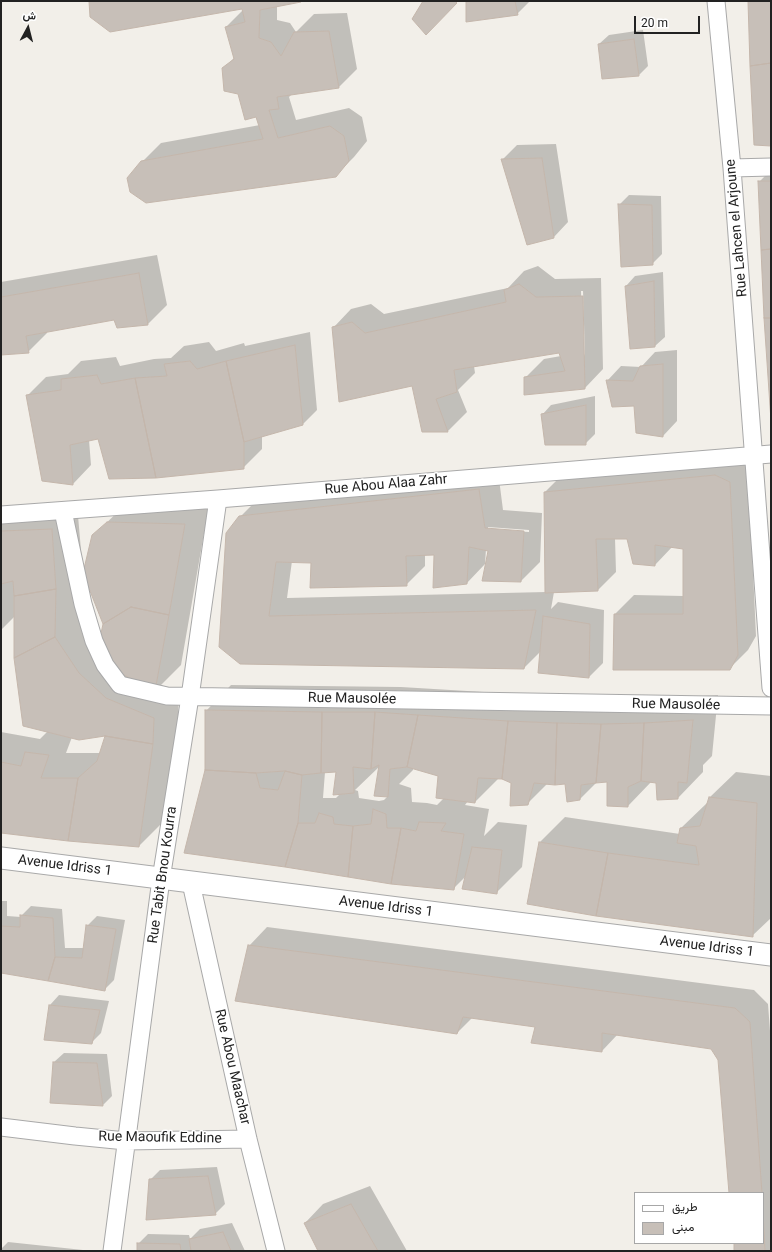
<!DOCTYPE html>
<html>
<head>
<meta charset="utf-8">
<style>
  body { margin:0 }
  #map { position:relative; width:772px; height:1252px; overflow:hidden; background:#f2efe9; font-family:Roboto,Vazirmatn,sans-serif }
  canvas { display:block }
  .frame { position:absolute; inset:0; border:2px solid #222; pointer-events:none }
  .legend { position:absolute; left:634px; top:1192px; width:130px; height:52px; box-sizing:border-box; background:#fff; border:1px solid #a7a7a7; margin:0; padding:5px 7px; list-style:none; font-size:12px; color:#222 }
  .legend li { display:flex; align-items:center; gap:8px; height:20px }
  .legend b { width:20px; border:1px solid #a7a7a7 }
  .north { position:absolute; left:8px; top:8px; width:40px; height:40px; -webkit-text-stroke:3px #fff; paint-order:stroke; rotate:7deg; font-size:11px; font-weight:700; line-height:16px; text-align:center; color:#222 }
  .north::after { content:''; display:block; margin:auto; width:14px; height:18px; background:#222; clip-path:polygon(50% 0,100% 100%,50% 72%,0 100%) }
  .scale { position:absolute; left:634px; top:16px; width:66px; height:18px; box-sizing:border-box; border:2px solid #222; border-top:0; padding-left:5px; font-size:12px; line-height:14px; white-space:nowrap; color:#222; -webkit-text-stroke:3px #fff; paint-order:stroke }
</style>
</head>
<body>
<div id="map">
<canvas width="772" height="1252"></canvas>
<div class="frame"></div>
<ul class="legend">
<li><b style="height:5px;background:#fff"></b>طريق</li>
<li><b style="height:11px;background:#c7bfb8"></b>مبنى</li>
</ul>
<div class="north">ش</div>
<div class="scale">20 m</div>
</div>
<script>
const ctx = document.querySelector('canvas').getContext('2d');
ctx.lineJoin = 'round';
function fillPath(path, color) { ctx.fillStyle = color; ctx.fill(path, 'evenodd'); }
const poly = rows => new Path2D(rows.map(r => 'M' + r).join(''));
function strokePath(path, color, width, dash) { ctx.strokeStyle = color; ctx.lineWidth = width; ctx.lineCap = dash ? 'butt' : 'round'; ctx.setLineDash(dash || []); ctx.stroke(path); }
function label(font, color, halo, rows, align = 'center') {
  ctx.font = font + ' Roboto,sans-serif'; ctx.lineWidth = 3; ctx.setLineDash([]); ctx.textBaseline = 'middle'; ctx.strokeStyle = halo; ctx.fillStyle = color; for (const [text, x, y, turn = 0] of rows) {
    ctx.save(); ctx.translate(x, y); ctx.rotate((+turn || 0) * Math.PI / 180); ctx.textAlign = isNaN(turn) ? turn : align; if (halo) ctx.strokeText(text, 0, 0); ctx.fillText(text, 0, 0); ctx.restore();
  }
}
fillPath(poly([
  [91,1,301,1,277,6,277,20,290,23,296,32,314,14,347,13,357,69,339,87,292,94,289,97,296,120,349,108,362,117,367,141,354,157,335,176,142,162,161,143,260,125,257,116,238,93,223,69,234,58,226,27,243,10,243,8],
  [467,1,530,1,517,14],
  [643,30,648,66,639,75,599,44,609,35],
  [556,144,568,222,554,237,503,159,517,145],
  [771,170,771,408,759,182],
  [629,195,661,196,662,254,652,264,619,205],
  [157,255,167,305,148,324,118,327,115,319,47,331,47,333,28,352,1,354,1,282],
  [538,266,555,279,601,278,603,369,585,388,525,378,544,359,561,356,560,352,474,366,475,373,458,390,467,412,448,431,423,431,413,385,333,328,351,309,371,304,384,314,508,288,524,271],
  [581,291,583,291,585,356,583,352],
  [663,272,665,337,655,346,631,348,626,286,635,276],
  [310,332,317,410,303,424,262,436,262,449,243,468,99,438,89,440,91,465,73,484,28,395,46,377,68,374,81,361,116,357,120,366,154,359,171,358,184,346,209,342,216,351,244,343,245,346],
  [677,350,677,421,663,436,635,405,607,381,621,366,641,367,655,352],
  [595,396,595,434,585,444,542,415,551,405],
  [748,463,756,636,748,650,729,669,615,614,634,595,684,596,684,548,673,546,655,565,633,563,627,538,615,538,616,572,598,590,554,592,551,609,558,602,604,610,603,663,589,677,541,651,524,668,240,663,240,517,259,498,498,471,503,510,542,513,540,562,521,581,489,550,486,549,485,564,466,584,435,554,425,554,425,566,406,585,312,562,292,561,287,598,546,592,545,492,564,473],
  [488,527,529,530,529,532,493,530,488,529],
  [134,496,210,499,181,665,161,685,179,692,178,718,165,820,139,846,1,832,1,732,40,739,48,731,15,616,1,630,1,507,77,504,82,562,100,641,104,624,93,536],
  [106,735,101,753,66,753,72,737],
  [231,685,401,687,583,698,670,698,718,695,712,756,703,765,703,772,678,798,657,782,652,781,628,806,608,781,597,782,580,799,566,782,547,784,527,804,512,783,499,778,475,802,468,801,465,805,489,809,484,836,498,822,527,825,522,867,496,893,466,876,453,889,391,883,206,770,206,711],
  [380,766,375,795,388,796,384,800,379,801,359,798,358,791,355,790],
  [413,768,439,776,444,798,437,805,427,803,412,802,411,788,399,784,413,770],
  [337,771,340,794,336,798,323,798,325,772],
  [736,772,771,776,771,918,752,936,540,842,565,817,680,834,681,828,707,803,709,802,710,797],
  [1,901,7,901,7,916,21,917,21,916,31,906,62,909,65,948,84,948,87,926,97,916,125,920,114,980,104,990,1,972],
  [267,927,754,990,768,1004,771,1044,771,1251,735,1251,735,1243,763,1243,763,1193,730,1193,719,1060,711,1048,618,1034,602,1051,536,1026,473,1017,457,1033,249,946],
  [59,995,109,1001,101,1033,91,1043,50,1005],
  [64,1053,107,1054,112,1096,103,1105,54,1062],
  [217,1167,225,1204,215,1214,150,1180,160,1170],
  [370,1186,407,1251,319,1251,305,1223,323,1204],
  [232,1223,245,1251,138,1251,138,1244,148,1234,189,1235,190,1239,200,1229],
  [8,1242,83,1250,83,1251,1,1251,1,1249]
]), '#0003');
const building = poly([
  [89,1,302,1,301,2,260,10,259,38,271,42,281,56,294,32,329,31,339,88,277,97,279,109,269,110,278,138,330,126,344,136,349,161,336,177,146,203,130,192,127,178,141,161,263,139,256,117,245,120,238,94,224,91,222,68,234,59,225,27,245,22,242,9,110,32,90,17,89,1],
  [423,1,455,1,457,3,426,35,412,19,423,1],
  [466,1,515,1,518,15,466,22,466,1],
  [748,1,771,1,771,63,750,66,748,1],
  [634,39,639,76,602,79,598,44,634,39],
  [771,63,771,146,754,145,750,66,771,63],
  [542,158,554,238,527,245,501,159,542,158],
  [758,181,771,181,771,249,761,250,758,181],
  [618,204,652,205,653,265,621,267,618,204],
  [771,249,771,318,764,318,761,250,771,249],
  [139,273,148,325,117,328,114,320,26,336,29,353,1,355,1,297,139,273],
  [654,281,655,347,630,349,625,286,654,281],
  [519,284,536,297,583,296,585,389,524,395,524,377,565,371,559,353,454,370,457,392,436,399,448,432,422,432,412,386,339,402,332,327,352,322,365,333,506,302,504,290,519,284],
  [764,318,771,318,771,421,764,318],
  [295,345,303,425,244,442,226,361,295,345],
  [190,361,197,369,226,361,244,442,244,469,156,478,135,378,167,376,164,364,190,361],
  [663,364,663,437,636,433,634,406,612,407,606,380,633,381,640,366,663,364],
  [97,375,101,384,135,378,156,478,109,479,98,439,70,445,73,485,42,481,26,395,61,390,61,379,97,375],
  [586,405,586,445,545,445,541,414,586,405],
  [715,475,730,482,738,655,730,670,613,670,614,614,683,614,683,549,655,545,655,566,633,564,627,539,596,539,598,591,545,593,544,492,715,475],
  [479,489,485,528,524,531,521,582,482,581,488,551,469,547,467,584,433,588,434,555,406,556,407,586,310,588,311,563,276,562,269,616,536,610,524,669,240,664,219,647,226,533,239,516,479,489],
  [107,522,185,524,169,615,131,607,103,624,83,573,92,535,107,522],
  [52,529,56,589,14,596,13,581,1,584,1,531,52,529],
  [56,589,55,637,14,658,14,596,56,589],
  [131,607,169,615,155,691,118,672,99,643,103,624,131,607],
  [543,616,590,624,589,678,538,673,543,616],
  [55,637,79,673,106,698,154,718,153,744,105,736,79,740,23,726,14,658,55,637],
  [205,710,322,712,321,773,302,775,285,771,256,773,205,770,205,710],
  [322,712,375,712,371,769,353,767,354,793,333,795,336,772,321,773,322,712],
  [375,712,418,715,407,767,390,769,388,797,374,796,379,765,371,769,375,712],
  [418,715,508,721,502,779,478,778,475,803,436,798,438,776,407,767,418,715],
  [693,720,687,783,678,782,678,799,657,800,656,783,641,781,644,723,693,720],
  [508,721,557,723,555,785,534,783,528,805,510,806,511,783,502,779,508,721],
  [557,723,601,724,596,783,581,785,580,800,567,802,565,784,555,785,557,723],
  [644,723,641,781,628,787,628,807,607,806,607,782,596,783,601,724,644,723],
  [105,736,153,744,139,847,68,841,78,778,97,761,105,736],
  [25,752,49,755,41,778,78,778,68,841,1,833,1,762,21,766,25,752],
  [205,770,256,773,260,788,278,790,285,771,302,775,298,823,285,867,184,853,205,770],
  [709,797,757,803,753,937,596,916,608,853,699,865,696,846,677,843,680,828,700,826,709,797],
  [373,809,386,814,387,828,401,828,391,884,348,877,353,826,371,824,373,809],
  [319,813,333,817,334,824,353,826,348,877,285,867,298,823,315,823,319,813],
  [419,822,446,823,441,831,464,834,454,890,391,884,401,828,416,831,419,822],
  [539,842,608,853,596,916,527,904,539,842],
  [472,847,502,850,497,894,462,889,472,847],
  [20,915,53,918,55,957,48,981,1,973,1,926,20,927,20,915],
  [86,925,116,929,105,991,48,981,55,957,82,958,86,925],
  [248,945,735,1008,750,1022,762,1193,729,1193,718,1060,711,1049,602,1033,602,1052,531,1043,535,1027,463,1017,457,1034,235,1001,248,945],
  [49,1005,100,1010,92,1044,44,1040,49,1005],
  [53,1062,97,1063,103,1106,50,1103,53,1062],
  [208,1176,216,1215,146,1220,149,1179,208,1176],
  [351,1204,378,1251,318,1251,304,1223,351,1204],
  [763,1209,765,1251,734,1251,734,1243,763,1243,763,1209],
  [223,1232,231,1251,191,1251,189,1239,223,1232],
  [137,1243,180,1244,181,1251,137,1251,137,1243]
]);
fillPath(building, '#c7bfb8');
strokePath(building, '#c4b6ab', 1);
const minor = poly([
  [716,1,732,168,771,688],
  [732,168,771,167],
  [63,511,83,604,94,641,105,665,120,685,167,696,771,706],
  [1,515,218,499,771,454],
  [191,883,248,1139,276,1251],
  [1,1127,75,1136,126,1141,248,1139],
  [112,1251,161,879,190,697,218,499]
]);
const tertiary = poly([
  [1,858,771,955]
]);
strokePath(minor, '#a9a9a9', 19);
strokePath(tertiary, '#a9a9a9', 23);
strokePath(minor, '#fff', 17);
strokePath(tertiary, '#fff', 21);
label('14px', '#222', '#fff', [
  ["Rue Lahcen el Arjoune",737,228,-95],
  ["Rue Abou Alaa Zahr",386,485,-5],
  ["Rue Mausolée",352,699,1],
  ["Rue Mausolée",676,705,1],
  ["Avenue Idriss 1",65,866,7],
  ["Rue Tabit Bnou Kourra",163,875,-82],
  ["Avenue Idriss 1",386,907,7],
  ["Avenue Idriss 1",707,947,7],
  ["Rue Abou Maachar",232,1067,77],
  ["Rue Maoufik Eddine",160,1138,1]
]);
</script>
</body>
</html>
